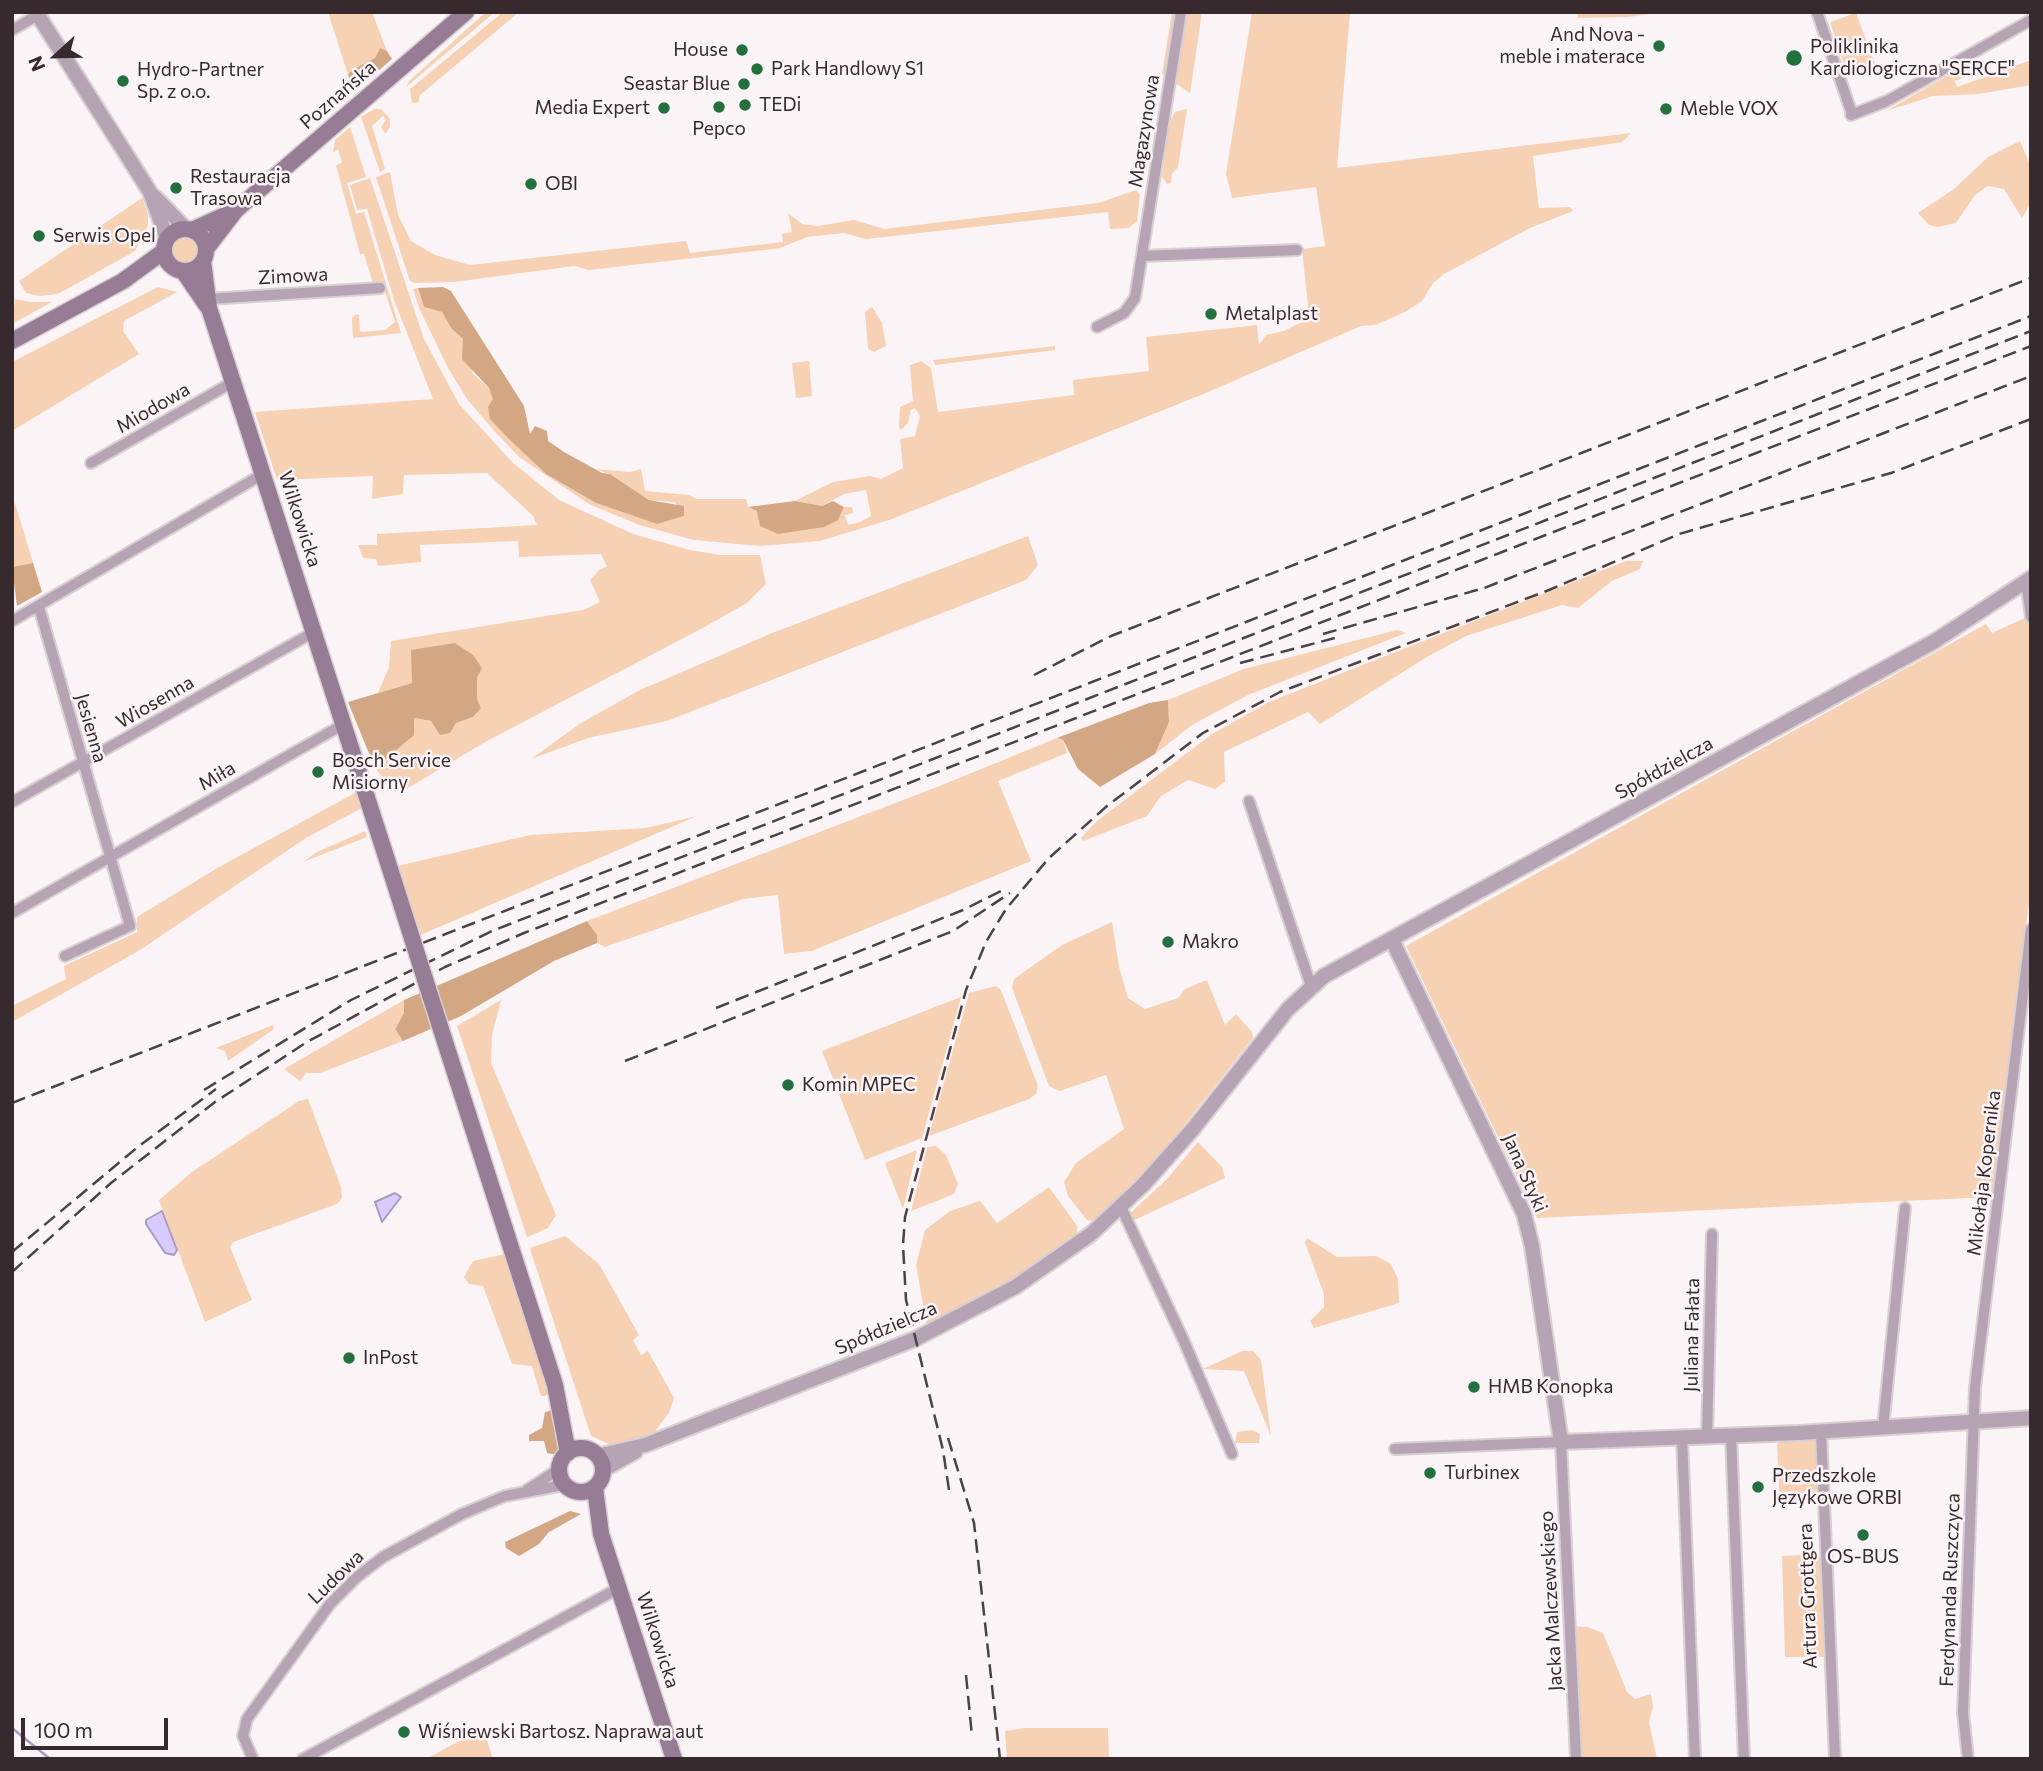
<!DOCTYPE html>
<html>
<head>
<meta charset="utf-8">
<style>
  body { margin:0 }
  #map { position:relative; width:2043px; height:1771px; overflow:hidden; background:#fbf4f6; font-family:Commissioner,sans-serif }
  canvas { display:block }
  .frame { position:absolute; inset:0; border:14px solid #372a2e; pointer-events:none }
  .north { position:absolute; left:21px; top:21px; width:70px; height:70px; -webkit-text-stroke:5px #fbf4f6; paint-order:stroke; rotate:248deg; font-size:19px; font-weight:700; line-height:28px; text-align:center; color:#372a2e }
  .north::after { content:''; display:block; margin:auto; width:24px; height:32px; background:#372a2e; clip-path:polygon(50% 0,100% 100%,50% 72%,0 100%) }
  .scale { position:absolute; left:21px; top:1718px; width:147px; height:32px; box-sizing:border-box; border:4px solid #372a2e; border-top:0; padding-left:9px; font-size:21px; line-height:24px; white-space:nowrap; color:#372a2e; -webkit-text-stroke:5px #fbf4f6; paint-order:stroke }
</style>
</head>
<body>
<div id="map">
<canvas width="2043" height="1771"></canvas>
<div class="frame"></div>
<div class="north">N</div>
<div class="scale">100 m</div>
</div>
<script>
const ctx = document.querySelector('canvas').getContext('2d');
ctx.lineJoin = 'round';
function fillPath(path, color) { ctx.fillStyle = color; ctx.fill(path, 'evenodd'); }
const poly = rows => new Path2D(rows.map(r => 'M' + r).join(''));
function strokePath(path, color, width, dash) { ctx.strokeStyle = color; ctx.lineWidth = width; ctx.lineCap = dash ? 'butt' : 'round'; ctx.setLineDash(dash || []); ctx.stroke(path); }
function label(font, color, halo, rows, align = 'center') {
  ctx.font = font + ' Commissioner,sans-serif'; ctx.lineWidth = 5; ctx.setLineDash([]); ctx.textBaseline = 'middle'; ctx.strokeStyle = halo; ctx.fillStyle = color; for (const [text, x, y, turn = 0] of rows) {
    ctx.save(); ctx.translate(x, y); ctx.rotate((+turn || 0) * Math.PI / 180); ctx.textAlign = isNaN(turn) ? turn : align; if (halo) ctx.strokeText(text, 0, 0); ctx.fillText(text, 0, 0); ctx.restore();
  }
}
fillPath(poly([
  [328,12,372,12,387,51,380,48,375,58,352,70,348,75],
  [486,12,495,12,406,87,409,81],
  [503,12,519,12,419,96,419,102,412,103,410,89],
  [1172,12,1174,12,1171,71,1181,12,1202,12,1190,93,1162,74],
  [1252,12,1350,12,1337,168,1631,133,1622,142,1533,156,1539,208,1570,207,1573,211,1530,228,1444,274,1433,283,1422,301,1405,312,1375,325,1361,326,1201,395,892,519,820,541,760,546,694,540,639,525,589,504,519,457,495,432,467,399,448,368,419,308,413,289,418,288,424,307,442,312,451,328,463,339,473,374,489,388,512,442,546,474,596,503,657,524,684,516,675,502,649,500,610,474,595,469,630,472,641,469,645,491,689,495,697,499,746,499,748,507,757,511,838,520,844,507,852,507,853,513,845,515,848,525,860,522,871,516,866,490,844,494,822,506,795,501,833,482,870,476,881,479,903,468,900,439,915,436,920,416,915,408,911,410,908,423,901,430,899,427,900,407,913,401,910,365,921,361,931,368,938,412,1074,395,1073,380,1149,371,1146,337,1257,325,1259,345,1266,335,1284,331,1306,320,1308,305,1302,249,1325,246,1316,187,1232,198,1226,174],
  [1578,12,1666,12,1628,17,1578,18],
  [1856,13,1875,64,1847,73,1830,22],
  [2031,60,2031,85,1979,94,1933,96,1886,111,1964,66,1969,75,1955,81,1957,87],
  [374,109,381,109,390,119,390,127,385,134,381,127,386,120,383,116,372,126,385,169,380,172,361,117],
  [1187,109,1178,167,1172,174,1171,183,1167,184,1162,177,1169,123,1175,112],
  [350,127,366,177,347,183,356,214,364,212,401,333,353,338,352,318,356,314,359,315,360,331,363,332,385,330,395,322,382,283,373,283,364,254,360,254,336,165,342,163,338,149,333,153,335,140],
  [2020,141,2031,167,2031,202,2022,218,2004,189,1988,186,1975,195,1956,223,1938,227,1929,225,1918,213,1954,189,1988,157],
  [390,172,398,215,411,241,435,255,470,265,686,241,690,253,783,242,782,234,792,232,788,213,802,224,818,226,854,220,884,229,1098,203,1136,190,1140,194,1137,221,1129,228,1110,229,1108,212,866,239,844,233,807,237,780,248,755,251,589,270,574,266,454,282,415,283,410,281,376,177],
  [370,178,424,339,459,404,513,463,559,500,633,534,690,550,721,555,760,555,766,584,747,603,699,630,487,741,403,791,394,792,375,768,380,766,413,718,431,721,450,733,456,723,473,717,481,708,477,699,477,678,482,668,412,650,412,683,378,693,389,667,391,641,583,610,600,602,590,580,600,569,607,567,601,554,519,557,518,541,420,545,421,562,378,566,376,559,363,558,358,545,377,545,377,534,537,525,533,516,487,473,404,475,403,494,372,499,373,476,277,480,255,412,433,399,394,300,367,209,357,210,350,185],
  [142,198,148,214,148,225,135,251,58,294,39,296,26,293,19,281],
  '171 250a14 14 0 1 1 28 0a14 14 0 1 1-28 0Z',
  [158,287,177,292,124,321,123,331,139,354,12,431,12,362],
  [15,299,30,302,52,302,12,324],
  [872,307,882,323,886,346,874,352,868,349,865,312],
  [1055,346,1055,350,935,365,933,360],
  [809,361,812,396,796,398,792,363],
  [15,503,33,563,12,567,12,506],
  [1028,536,1038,565,1026,580,667,721,588,738,531,759,581,723,638,691,772,633],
  [1626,561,1643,561,1640,569,1612,581,1578,608,1562,605,1466,636,1427,657,1320,724,1308,712,1224,752,1225,782,1215,789,1188,780,1161,796,1147,816,1083,841,1081,838,1097,821,1212,734,1269,702],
  [2029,616,2031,888,1991,1197,1537,1218,1406,946,1986,624,1992,633],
  [1397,630,1406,633,1248,695,1192,725,1155,754,1169,722,1168,700,1244,669],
  [1057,738,1063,740,1067,753,998,781,1031,861,812,951,784,954,778,895,743,899,605,947,597,943,597,935,587,921,937,787],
  [360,774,369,804,306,838,140,950,12,1022,12,1006,66,979,64,966,137,932,137,917,219,867,355,793,352,778],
  [697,816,409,940,389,868,530,835,646,828],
  [365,831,367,837,303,862,317,852],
  [1112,922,1119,967,1128,998,1145,1009,1178,998,1185,989,1207,980,1225,1025,1236,1014,1252,1032,1253,1038,1143,1177,1096,1221,1087,1220,1068,1196,1064,1182,1076,1163,1124,1129,1106,1075,1060,1091,1049,1086,1012,988,1014,979,1062,945],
  [996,986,1001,990,1038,1086,1036,1094,1029,1099,929,1136,969,993],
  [961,997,922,1138,865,1160,822,1051],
  [404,1000,404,1013,395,1029,403,1041,320,1073,306,1073,300,1081,284,1069],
  [501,1000,492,1035,491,1063,556,1215,548,1228,527,1237,457,1026],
  [273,1025,274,1029,228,1061,225,1051,216,1048],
  [308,1099,341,1187,342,1198,337,1204,233,1242,230,1247,252,1300,205,1322,159,1200,192,1172,299,1101],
  [1198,1142,1222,1167,1225,1178,1130,1222,1127,1216,1166,1180],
  [936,1146,946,1155,958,1184,954,1194,911,1211,927,1147],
  [917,1150,910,1179,903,1209,885,1163],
  [1049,1187,1077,1226,1077,1236,1055,1255,928,1333,916,1265,925,1230,950,1211,980,1201,997,1223],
  [565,1236,599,1264,639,1335,633,1340,641,1355,648,1351,674,1398,669,1413,650,1438,619,1448,617,1444,611,1445,591,1436,531,1252,530,1248],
  [1307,1238,1337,1257,1376,1256,1391,1264,1398,1279,1399,1303,1314,1328,1310,1321,1324,1307,1324,1294,1305,1243],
  [505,1254,549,1393,545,1396,541,1396,532,1366,512,1364,483,1286,469,1284,464,1277,473,1261],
  [1242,1351,1253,1351,1261,1360,1271,1436,1244,1371,1203,1369],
  [1253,1430,1260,1434,1259,1443,1235,1443,1237,1432],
  [1821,1431,1824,1503,1780,1506,1777,1444,1798,1433],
  [1826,1554,1830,1657,1785,1657,1782,1556],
  [1570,1626,1587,1627,1603,1633,1627,1692,1635,1699,1651,1694,1653,1707,1649,1722,1657,1759,1576,1759],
  [483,1728,493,1759,426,1759],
  [1025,1728,1108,1728,1109,1757,1007,1759,1005,1731]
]), '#f6d1b3');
fillPath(poly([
  [380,48,387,51,392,59,356,90,348,75,352,70,375,58],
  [443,287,451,291,524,406,530,434,535,426,547,431,548,441,564,452,602,473,610,474,649,500,684,506,684,516,657,524,596,503,546,474,512,442,490,419,488,407,493,399,489,388,462,359,463,339,451,328,442,312,424,307,418,288],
  [795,501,822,506,833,501,844,507,838,520,824,527,778,534,760,526,757,511,748,507],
  [33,563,42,592,17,606,12,567],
  [455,643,473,655,482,668,477,678,477,699,481,708,473,717,456,723,450,733,440,735,431,721,414,718,414,735,375,768,348,702,412,683,411,650],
  [1168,700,1169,722,1155,754,1100,787,1078,769,1063,740,1057,738,1149,703],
  [587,921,597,935,597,943,554,961,461,1016,403,1041,395,1029,404,1013,404,1000],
  [553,1410,563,1456,547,1453,544,1441,529,1441,529,1435,542,1428,545,1412],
  [570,1511,581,1514,549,1532,539,1544,519,1556,506,1548,505,1542]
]), '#d3a784');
const water = poly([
  [395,1193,401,1197,382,1222,375,1202,395,1193],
  [162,1211,177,1250,174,1255,165,1253,146,1224,146,1220,162,1211]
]);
fillPath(water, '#d9cbfd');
strokePath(water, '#a89bbf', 2);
strokePath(poly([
  [12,1728,50,1759]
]), '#a89bbf', 2.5);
const minor = poly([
  [1817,12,1851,111],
  [12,30,38,15],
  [1851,115,1887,101,2031,20],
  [1142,256,1297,250],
  [209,299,380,288],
  [1097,327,1124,313,1135,298,1181,12],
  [91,463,233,382],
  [2026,581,2031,617],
  [39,607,130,926,65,956],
  [12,621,263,474],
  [1249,801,1311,986],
  [12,802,314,632],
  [12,913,344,724],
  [1121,1207,1183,1339,1232,1454],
  [1883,1428,1905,1208],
  [1821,1431,1835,1759],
  [1731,1435,1744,1759],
  [1682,1437,1695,1759],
  [1707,1437,1712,1234],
  [1395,1449,1561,1442,1576,1759],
  [527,1490,559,1469],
  [253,1759,243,1736,247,1719,330,1604,357,1577,383,1557,462,1514,505,1496,564,1485],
  [303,1759,619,1588],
  [1968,1759,1963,1713,1975,1387,2031,929]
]);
const tertiary = poly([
  [36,12,150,192,167,239],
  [155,197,186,229],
  [1392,940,1524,1214,1532,1246,1561,1442,1798,1433,2031,1418],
  [597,1456,645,1445,915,1339,1015,1287,1091,1234,1143,1185,1193,1129,1288,1009,1324,976,1935,641,2031,578],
  [603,1470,635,1452]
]);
const secondary = poly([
  '164 250a21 21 0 1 1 42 0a21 21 0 1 1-42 0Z',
  [192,230,234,211],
  [206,249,236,210,466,12],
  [203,261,209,308,391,872],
  [183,271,207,306],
  [12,341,123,281,164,251],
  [430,995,555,1385,568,1453],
  '559 1470a22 22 0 1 1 44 0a22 22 0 1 1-44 0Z',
  [595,1488,601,1534,674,1759]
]);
strokePath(minor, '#d8d0d2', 14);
strokePath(tertiary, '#d8d0d2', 18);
strokePath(secondary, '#d8d0d2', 19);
strokePath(minor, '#b6a4b5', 10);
strokePath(tertiary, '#b6a4b5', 14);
strokePath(secondary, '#977c95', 16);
strokePath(poly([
  [1323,634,1484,588,2031,376],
  [1240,663,1335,638],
  [1034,675,1111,636,2031,278],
  [716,1008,963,910,1003,890],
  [625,1061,953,931,1010,893],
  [204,1090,351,1000,492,931,2031,331],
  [12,1103,2031,316],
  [12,1252,139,1146,216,1089],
  [12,1272,111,1183,215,1102,307,1042,445,967,524,933,2031,346],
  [948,1438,974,1523,1000,1759],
  [949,1490,943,1450,906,1300,903,1245,905,1217,966,990,986,942,1006,909,1049,858,1107,806,1203,733,1280,692,1549,590,1679,534,1891,473,2031,419],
  [966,1675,972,1736]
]), '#4e4145', 2.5, [14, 7]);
const secondaryBridge = poly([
  [391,872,430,995]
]);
strokePath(secondaryBridge, '#d8d0d2', 19, []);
strokePath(secondaryBridge, '#977c95', 16);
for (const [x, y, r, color] of [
  [1659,46,7,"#23703e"],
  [742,50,7,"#23703e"],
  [1794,58,9,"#23703e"],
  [757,69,7,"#23703e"],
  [123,81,7,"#23703e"],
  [744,84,7,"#23703e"],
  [745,105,7,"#23703e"],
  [719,107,7,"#23703e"],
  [664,108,7,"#23703e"],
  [1666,109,7,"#23703e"],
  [531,184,7,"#23703e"],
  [176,188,7,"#23703e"],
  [39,236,7,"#23703e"],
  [1211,314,7,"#23703e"],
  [318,772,7,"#23703e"],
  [1168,942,7,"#23703e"],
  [788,1085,7,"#23703e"],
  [349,1358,7,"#23703e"],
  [1474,1387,7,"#23703e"],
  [1430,1473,7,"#23703e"],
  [1758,1487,7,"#23703e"],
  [1863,1535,7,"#23703e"],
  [404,1732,7,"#23703e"]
]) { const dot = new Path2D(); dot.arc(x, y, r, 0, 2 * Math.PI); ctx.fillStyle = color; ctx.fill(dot); strokePath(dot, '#fbf4f6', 2.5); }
label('19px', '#372a2e', '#fbf4f6', [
  ["And Nova -",1645,35,"right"],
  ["meble i materace",1645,57,"right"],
  ["Poliklinika",1810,47],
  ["Kardiologiczna \"SERCE\"",1810,69],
  ["House",728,50,"right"],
  ["Park Handlowy S1",771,69],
  ["Hydro-Partner",137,70],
  ["Sp. z o.o.",137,92],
  ["Seastar Blue",730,84,"right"],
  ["TEDi",759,105],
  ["Media Expert",650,108,"right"],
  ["Meble VOX",1680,109],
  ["Pepco",719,129,"center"],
  ["Restauracja",190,177],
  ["Trasowa",190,199],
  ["OBI",545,184],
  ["Serwis Opel",53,236],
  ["Metalplast",1225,314],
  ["Bosch Service",332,761],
  ["Misiorny",332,783],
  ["Makro",1182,942],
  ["Komin MPEC",802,1085],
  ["InPost",363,1358],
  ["HMB Konopka",1488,1387],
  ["Turbinex",1444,1473],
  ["Przedszkole",1772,1476],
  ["Językowe ORBI",1772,1498],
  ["OS-BUS",1863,1557,"center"],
  ["Wiśniewski Bartosz. Naprawa aut",418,1732]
], 'left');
label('19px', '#372a2e', '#fbf4f6', [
  ["Poznańska",338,95,-41],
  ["Magazynowa",1144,131,-81],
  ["Zimowa",293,276,-3],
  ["Miodowa",153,408,-30],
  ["Wilkowicka",300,519,72],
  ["Wiosenna",155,702,-30],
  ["Jesienna",91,728,74],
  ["Spółdzielcza",1664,768,-29],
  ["Miła",217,776,-30],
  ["Jana Styki",1525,1173,66],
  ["Mikołaja Kopernika",1984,1173,-83],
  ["Spółdzielcza",886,1328,-23],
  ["Juliana Fałata",1692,1335,-89],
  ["Ludowa",336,1577,-44],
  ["Ferdynanda Ruszczyca",1950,1590,-88],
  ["Artura Grottgera",1808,1596,-92],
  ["Jacka Malczewskiego",1551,1601,-93],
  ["Wilkowicka",658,1640,72]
]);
</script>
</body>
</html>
